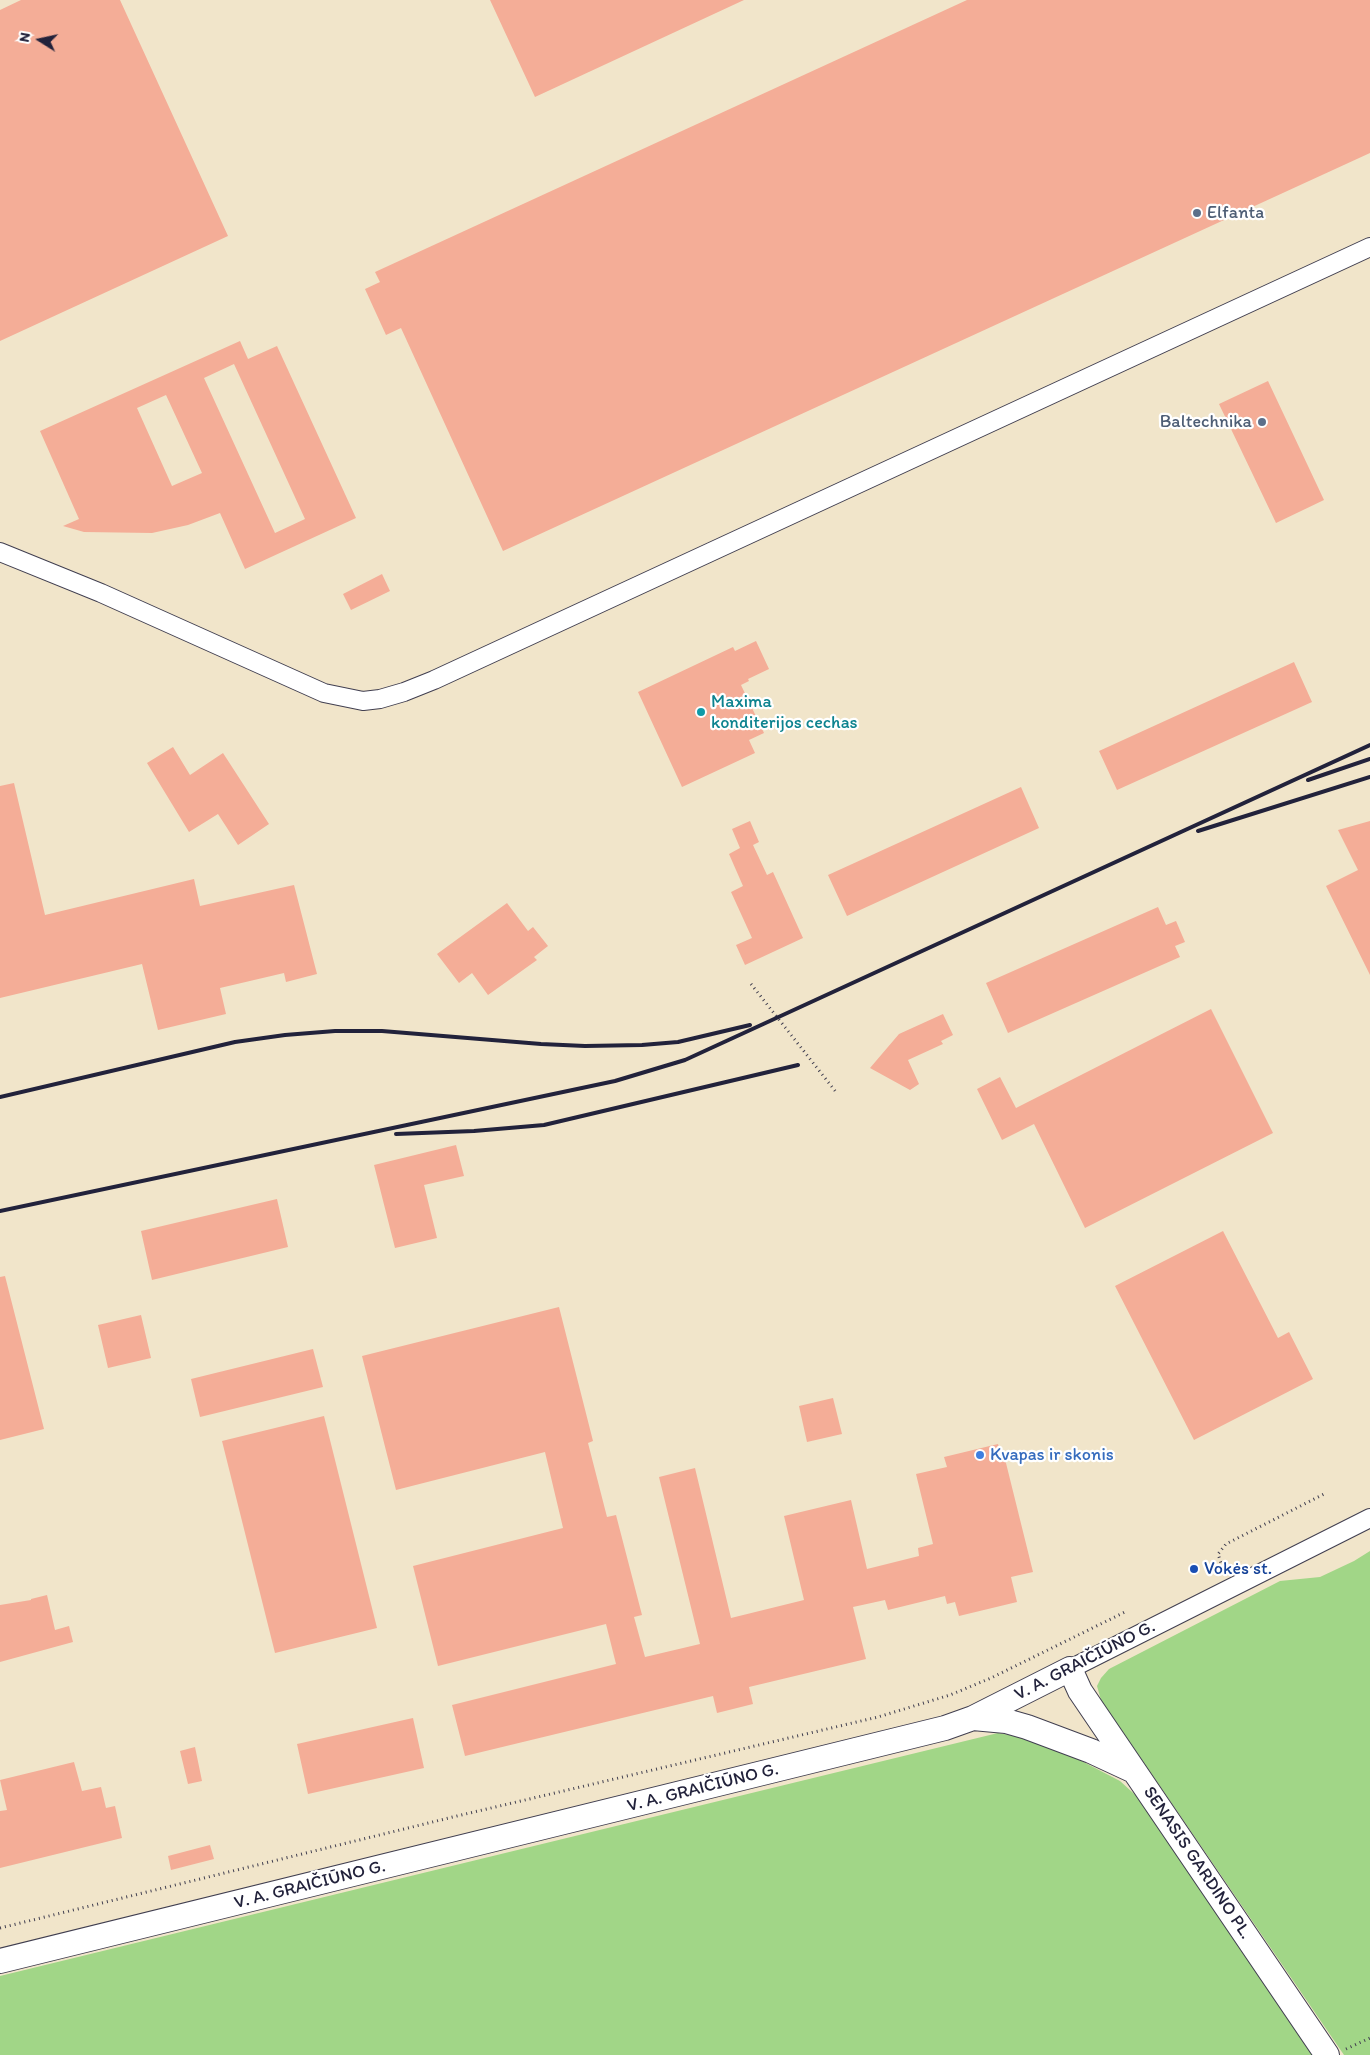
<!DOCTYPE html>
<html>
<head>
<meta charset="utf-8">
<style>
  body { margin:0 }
  #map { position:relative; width:1370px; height:2055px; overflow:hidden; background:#f1e5ca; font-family:Itim,sans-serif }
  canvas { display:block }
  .north { position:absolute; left:15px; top:15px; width:50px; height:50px; -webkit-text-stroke:4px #fff; paint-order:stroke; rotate:280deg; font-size:14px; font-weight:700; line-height:20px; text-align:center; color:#22223b }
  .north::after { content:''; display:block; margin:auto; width:18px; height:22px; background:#22223b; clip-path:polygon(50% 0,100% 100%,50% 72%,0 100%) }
</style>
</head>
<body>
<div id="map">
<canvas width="1370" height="2055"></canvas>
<div class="north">N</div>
</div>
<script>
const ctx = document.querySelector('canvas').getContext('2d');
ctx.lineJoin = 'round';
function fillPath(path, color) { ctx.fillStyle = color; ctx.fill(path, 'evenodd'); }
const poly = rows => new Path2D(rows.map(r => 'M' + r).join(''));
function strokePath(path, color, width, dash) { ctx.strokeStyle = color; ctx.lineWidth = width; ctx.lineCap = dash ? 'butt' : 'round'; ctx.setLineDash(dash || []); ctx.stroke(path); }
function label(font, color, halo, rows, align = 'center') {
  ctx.font = font + ' Itim,sans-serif'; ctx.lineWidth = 4.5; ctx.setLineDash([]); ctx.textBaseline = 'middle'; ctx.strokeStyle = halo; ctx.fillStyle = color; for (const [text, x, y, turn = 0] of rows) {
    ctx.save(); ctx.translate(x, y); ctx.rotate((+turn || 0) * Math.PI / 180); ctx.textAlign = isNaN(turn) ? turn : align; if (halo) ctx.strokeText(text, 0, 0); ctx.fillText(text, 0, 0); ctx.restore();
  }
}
fillPath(poly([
  [1370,1551,1370,2055,1344,2055,1101,1700,1097,1686,1101,1678,1109,1669,1280,1581,1320,1577,1354,1561],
  [998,1733,1015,1736,1074,1757,1120,1781,1142,1801,1313,2055,0,2055,0,1976]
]), '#a1d687');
fillPath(poly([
  [21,0,120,0,228,236,0,341,0,10],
  [490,0,744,0,535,97],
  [967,0,1370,0,1370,153,503,551,401,328,386,335,365,289,380,282,375,272],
  [240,341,248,359,277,346,356,518,245,569,220,513,188,525,152,533,84,532,63,526,79,519,40,431],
  [234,364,305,519,275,533,204,378],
  [166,395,202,473,172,486,137,408],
  [1268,381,1324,500,1276,523,1219,404],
  [382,574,390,591,351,610,343,594],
  [756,641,769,669,748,679,749,681,741,685,764,733,749,740,755,753,682,787,638,692,733,647,735,651],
  [1294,662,1312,702,1117,790,1099,751],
  [173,747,190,775,223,753,269,824,238,845,218,814,189,832,147,763],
  [14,783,45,915,194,879,200,906,294,885,317,974,286,982,284,973,220,988,226,1014,158,1030,142,964,0,998,0,786],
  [1021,787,1039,828,847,916,828,875],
  [750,821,759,842,753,845,767,875,773,872,803,938,745,965,736,945,752,938,731,892,743,886,729,854,740,848,732,829],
  [1370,821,1370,975,1326,886,1358,870,1338,830],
  [507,903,528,931,533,927,548,946,534,957,537,960,488,995,472,973,459,983,437,954],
  [1158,907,1166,925,1176,921,1185,942,1175,946,1180,957,1008,1033,986,983],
  [1211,1009,1273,1133,1085,1228,1034,1124,1002,1140,977,1089,1000,1077,1016,1108],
  [943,1014,953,1035,941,1041,943,1044,908,1060,919,1084,910,1090,870,1068,899,1034],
  [456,1145,464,1176,424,1185,437,1238,395,1248,374,1165],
  [277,1199,288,1247,152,1280,141,1231],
  [1223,1231,1278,1338,1289,1332,1313,1379,1194,1440,1115,1286],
  [5,1276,44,1429,0,1440,0,1277],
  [559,1307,593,1441,588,1443,607,1517,616,1515,642,1615,634,1617,645,1657,700,1644,659,1477,695,1468,731,1618,804,1600,784,1516,851,1500,867,1569,919,1556,918,1548,933,1544,916,1474,947,1467,944,1457,998,1444,1001,1456,1004,1455,1033,1572,1011,1577,1017,1602,959,1616,955,1602,947,1604,945,1596,888,1610,885,1600,853,1607,866,1659,749,1687,753,1704,717,1713,713,1696,465,1756,452,1705,616,1664,606,1624,438,1666,413,1566,563,1528,545,1452,396,1490,362,1356],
  [141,1315,151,1358,108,1368,98,1325],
  [313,1349,323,1387,200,1417,191,1379],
  [833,1398,842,1434,807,1442,799,1406],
  [324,1416,377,1628,275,1653,222,1441],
  [47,1595,55,1630,69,1626,73,1642,0,1662,0,1605,31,1600,31,1599],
  [413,1718,424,1768,308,1794,297,1744],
  [195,1747,202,1781,188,1784,180,1751],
  [74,1762,82,1791,101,1787,106,1808,115,1806,122,1838,0,1868,0,1811,7,1810,0,1780],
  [210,1845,214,1859,171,1870,168,1856]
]), '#f4ad97');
const street = poly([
  [0,552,101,593,324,693,363,701,380,699,404,692,434,680,1370,247],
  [1070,1669,1370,1518]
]);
const secondary = poly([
  [973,1718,1006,1721,1027,1727,1091,1751,1134,1771],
  [0,1961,945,1728,973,1718,1070,1669,1080,1691,1327,2055]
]);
strokePath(street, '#413f50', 20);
strokePath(secondary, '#413f50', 26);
strokePath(poly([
  [751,984,836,1092],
  [1224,1572,1218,1554,1226,1544,1324,1494],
  [0,1928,457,1816,878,1717,950,1695,991,1678,1125,1612],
  [1346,2049,1370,2038]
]), '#413f50', 3, [1, 4]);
strokePath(street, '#fff', 18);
strokePath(secondary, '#fff', 24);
strokePath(poly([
  [1308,780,1370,759],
  [1198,831,1370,777],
  [0,1097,235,1042,285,1035,335,1031,382,1031,541,1044,585,1046,642,1045,678,1042,750,1025],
  [396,1134,474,1131,544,1125,798,1065],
  [0,1211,615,1081,685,1060,1370,745]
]), '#22223b', 4);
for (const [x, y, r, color] of [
  [1197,213,5,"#5c6f8a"],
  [1262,422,5,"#5c6f8a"],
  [701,712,5,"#0f9aa8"],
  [980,1455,5,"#3f7fe0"],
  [1194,1569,5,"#1a4fb4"]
]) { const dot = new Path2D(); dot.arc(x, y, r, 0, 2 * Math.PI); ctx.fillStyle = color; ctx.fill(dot); strokePath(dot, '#fff', 2); }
label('18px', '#4e5e75', '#fff', [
  ["Elfanta",1207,213],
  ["Baltechnika",1252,422,"right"]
], 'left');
label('18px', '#0d838f', '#fff', [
  ["Maxima",711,702],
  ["konditerijos cechas",711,723]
], 'left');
label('18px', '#366cbe', '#fff', [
  ["Kvapas ir skonis",990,1455]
], 'left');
label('18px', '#164399', '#fff', [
  ["Vokės st.",1204,1569]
], 'left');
label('18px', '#22223b', '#fff', [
  ["V. A. GRAIČIŪNO G.",1085,1661,-27],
  ["V. A. GRAIČIŪNO G.",703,1788,-14],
  ["SENASIS GARDINO PL.",1197,1863,56],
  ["V. A. GRAIČIŪNO G.",310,1885,-14]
]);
</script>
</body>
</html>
